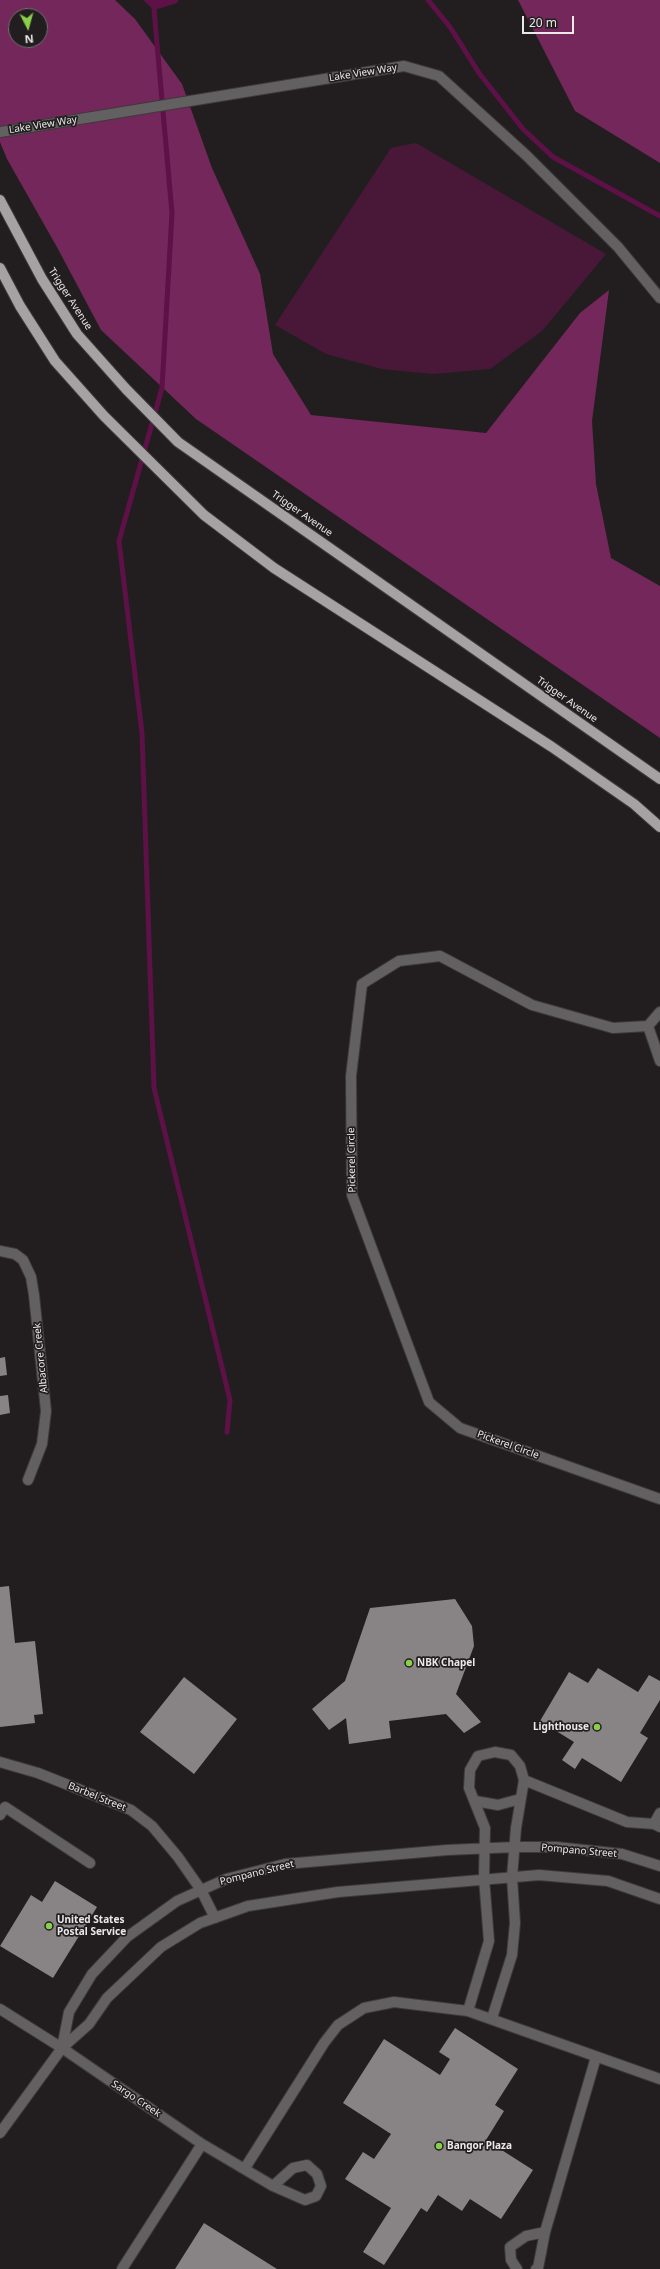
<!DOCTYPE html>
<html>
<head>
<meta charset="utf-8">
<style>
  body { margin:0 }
  #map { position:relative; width:660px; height:2269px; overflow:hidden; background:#221e20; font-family:"Noto Sans",sans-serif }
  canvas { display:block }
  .north { position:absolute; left:8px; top:8px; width:40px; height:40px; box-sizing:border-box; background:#221e20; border:1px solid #726f70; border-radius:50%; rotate:174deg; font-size:11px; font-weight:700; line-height:16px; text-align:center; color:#eae8e9 }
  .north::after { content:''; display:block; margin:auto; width:14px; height:18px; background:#89cf49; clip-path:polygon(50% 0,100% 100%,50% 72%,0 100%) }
  .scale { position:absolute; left:522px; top:16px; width:52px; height:18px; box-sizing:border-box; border:2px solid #eae8e9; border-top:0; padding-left:5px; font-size:12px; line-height:14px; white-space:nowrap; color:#eae8e9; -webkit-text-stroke:3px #221e20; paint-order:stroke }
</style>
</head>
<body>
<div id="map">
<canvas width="660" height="2269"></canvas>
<div class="north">N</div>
<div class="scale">20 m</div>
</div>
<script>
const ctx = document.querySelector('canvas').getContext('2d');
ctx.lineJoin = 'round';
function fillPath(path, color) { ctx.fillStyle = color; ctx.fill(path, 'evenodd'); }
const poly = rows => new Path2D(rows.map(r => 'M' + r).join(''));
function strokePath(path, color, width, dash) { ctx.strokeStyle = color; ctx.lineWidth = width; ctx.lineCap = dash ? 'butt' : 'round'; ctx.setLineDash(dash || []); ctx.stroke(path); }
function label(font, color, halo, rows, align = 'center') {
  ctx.font = font + ' "Noto Sans",sans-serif'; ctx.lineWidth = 3.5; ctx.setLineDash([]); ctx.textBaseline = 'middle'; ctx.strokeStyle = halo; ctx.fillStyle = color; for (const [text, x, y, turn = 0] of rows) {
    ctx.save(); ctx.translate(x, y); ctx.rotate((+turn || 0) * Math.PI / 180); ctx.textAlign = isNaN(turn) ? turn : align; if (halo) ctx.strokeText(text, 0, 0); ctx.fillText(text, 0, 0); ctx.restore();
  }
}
fillPath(poly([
  [416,143,606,254,542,331,490,369,433,374,382,369,326,354,275,325,391,148]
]), '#491839');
fillPath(poly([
  [0,0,115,0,135,19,182,84,212,168,260,274,273,354,311,415,486,433,580,313,609,290,592,421,596,484,611,558,660,586,660,738,196,419,101,330,58,249,7,159,0,142],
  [16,16,40,16,40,40,16,40],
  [518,0,660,0,660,163,575,111]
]), '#73275a');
fillPath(poly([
  [143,0,179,0,177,3,154,10]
]), '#5d1147');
strokePath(poly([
  [157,0,154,10,172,213,162,388,119,541,142,733,154,1088,230,1400,227,1432],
  [428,0,450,27,479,73,523,129,553,157,660,216]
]), '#5d1147', 5);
fillPath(poly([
  [5,1357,7,1375,0,1376,0,1358],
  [8,1395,10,1413,0,1415,0,1396],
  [9,1586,15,1643,35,1641,43,1714,34,1715,35,1723,0,1727,0,1587],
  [455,1599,472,1626,474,1646,456,1694,481,1722,464,1733,446,1714,389,1721,391,1738,349,1744,346,1718,329,1730,312,1709,345,1681,370,1608],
  [598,1668,638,1692,649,1675,660,1681,660,1700,640,1733,648,1738,621,1782,582,1758,575,1769,562,1760,574,1742,540,1721,569,1672,588,1683],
  [184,1677,237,1719,194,1774,140,1732],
  [55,1881,97,1907,53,1978,0,1946,31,1895,42,1902],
  [455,2028,518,2069,495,2105,504,2111,486,2140,533,2170,501,2219,470,2199,462,2211,438,2195,427,2212,421,2208,384,2265,363,2252,391,2208,345,2179,363,2152,374,2159,391,2134,343,2103,384,2039,440,2075,450,2059,439,2052],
  [204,2223,277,2269,175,2269]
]), '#888486');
const minor = poly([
  [0,132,404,66,439,76,527,156,618,247,660,298],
  [648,1026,613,1028,532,1005,440,956,399,961,362,984,351,1076,352,1195,429,1402,460,1428,660,1499],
  [648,1026,660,1061],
  [648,1026,660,1012],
  [0,1251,15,1254,23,1260,31,1277,34,1295,46,1411,42,1444,28,1480],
  [0,1762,38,1773,131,1810,152,1826,178,1857,201,1890,215,1918],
  [524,1780,627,1822,654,1824,660,1827],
  [475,1801,498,1805,520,1799],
  [0,1815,5,1807,90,1863],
  [654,1824,660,1813],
  [0,2009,62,2048,202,2144,273,2186,305,2200,316,2196,321,2186,317,2174,307,2165,293,2168,273,2186],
  [468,2011,489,1941,484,1878,485,1828,469,1788,470,1770,478,1756,495,1752,511,1755,520,1766,524,1780,516,1828,512,1877,515,1923,512,1955,492,2018],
  [62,2048,69,2012,92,1974,127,1937,177,1901,226,1879,285,1864,447,1850,515,1847,556,1847,622,1854,660,1866],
  [0,2133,62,2048,89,2024,107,1998,161,1947,200,1923,248,1906,338,1892,539,1875,608,1881,660,1899],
  [245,2168,324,2043,338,2025,364,2008,394,2002,468,2011,660,2079],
  [122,2269,202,2144],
  [517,2269,511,2260,510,2247,526,2236,545,2232],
  [536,2269,538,2268,545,2232,596,2057]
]);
const major = poly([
  [0,200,42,279,77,334,126,389,178,442,660,779],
  [0,268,20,306,55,361,104,416,204,515,274,568,552,747,634,804,660,827]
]);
strokePath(minor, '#3e3a3c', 12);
strokePath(major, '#3e3a3c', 12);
strokePath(minor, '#626061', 10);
strokePath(major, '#a6a2a4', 10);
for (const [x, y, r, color] of [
  [409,1663,4,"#89cf49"],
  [597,1727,4,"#89cf49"],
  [49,1926,4,"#89cf49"],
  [439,2146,4,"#89cf49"]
]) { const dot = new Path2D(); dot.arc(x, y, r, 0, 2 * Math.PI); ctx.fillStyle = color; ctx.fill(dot); strokePath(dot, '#221e20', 1.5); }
label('10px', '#eae8e9', '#221e20', [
  ["Lake View Way",363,73,-9],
  ["Lake View Way",43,125,-9],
  ["Trigger Avenue",70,299,57],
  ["Trigger Avenue",302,514,35],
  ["Trigger Avenue",567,700,35],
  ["Pickerel Circle",352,1160,-91],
  ["Albacore Creek",41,1358,-96],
  ["Pickerel Circle",508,1445,20],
  ["Barbel Street",97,1797,22],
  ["Pompano Street",579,1851,5],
  ["Pompano Street",257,1873,-14],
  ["Sargo Creek",136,2099,34]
]);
label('bold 10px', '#eae8e9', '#221e20', [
  ["NBK Chapel",417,1663],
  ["Lighthouse",589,1727,"right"],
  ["United States",57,1920],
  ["Postal Service",57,1932],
  ["Bangor Plaza",447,2146]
], 'left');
</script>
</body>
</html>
